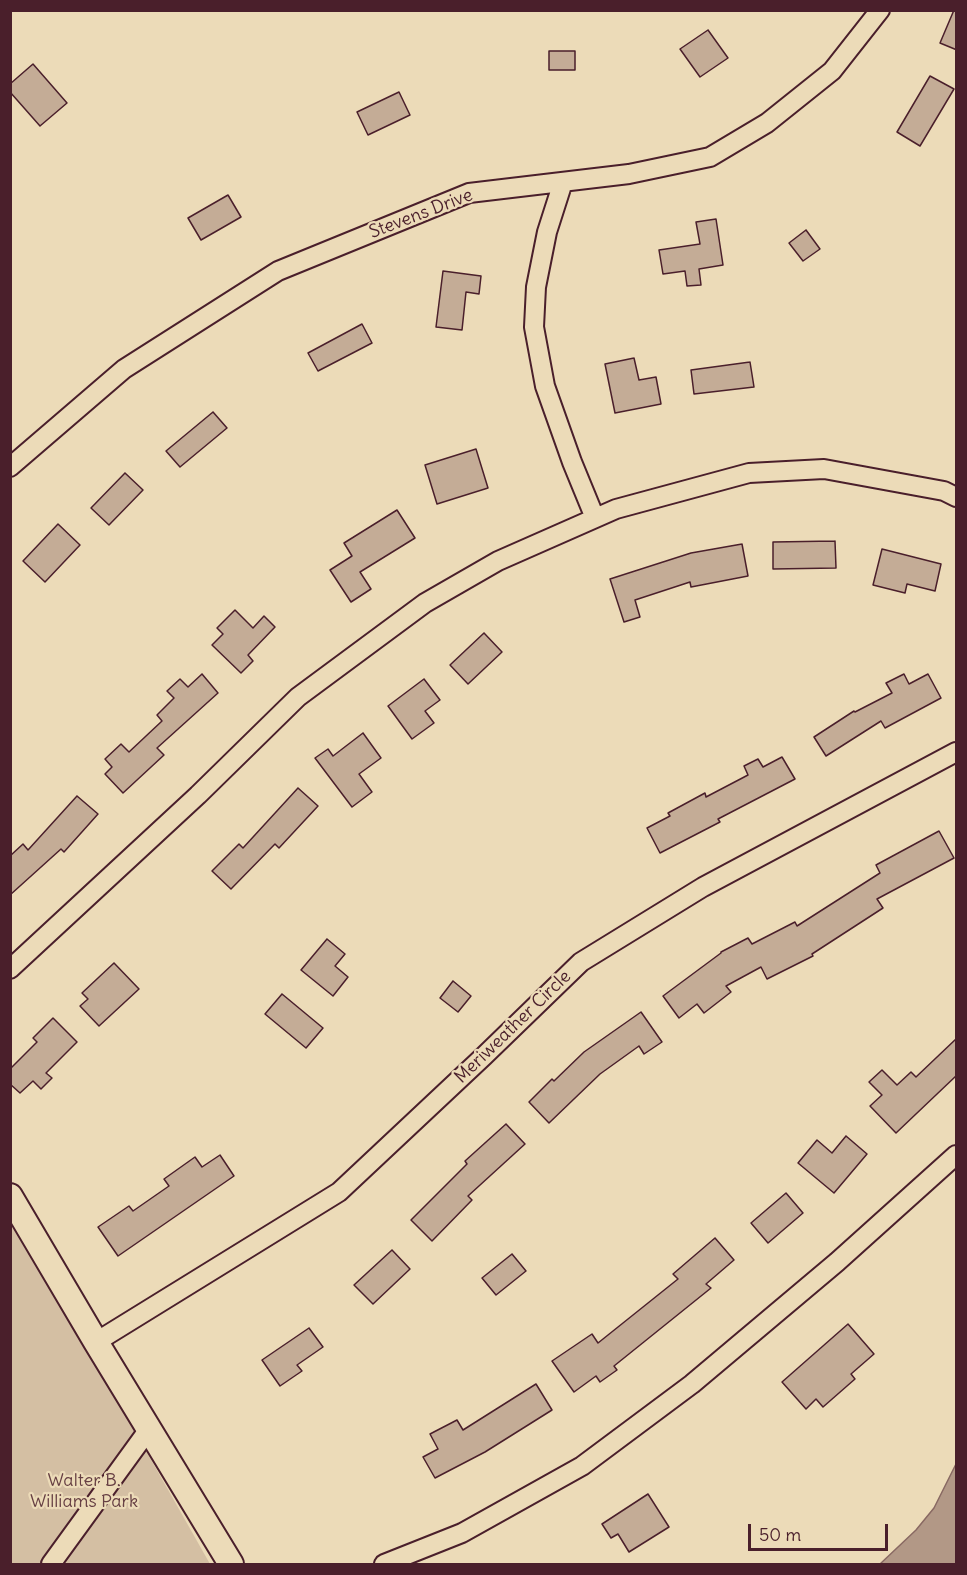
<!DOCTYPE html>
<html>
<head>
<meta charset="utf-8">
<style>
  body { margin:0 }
  #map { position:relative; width:967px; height:1575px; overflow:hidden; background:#ecdbb8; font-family:Delius,sans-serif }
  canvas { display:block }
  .frame { position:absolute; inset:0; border:12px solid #4a1f2b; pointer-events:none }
  .scale { position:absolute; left:748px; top:1524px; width:140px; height:27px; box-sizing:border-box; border:3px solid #4a1f2b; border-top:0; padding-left:8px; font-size:18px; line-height:21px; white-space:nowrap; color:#4a1f2b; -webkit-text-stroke:4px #ecdbb8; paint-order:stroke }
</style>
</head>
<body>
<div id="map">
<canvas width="967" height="1575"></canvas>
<div class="frame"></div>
<div class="scale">50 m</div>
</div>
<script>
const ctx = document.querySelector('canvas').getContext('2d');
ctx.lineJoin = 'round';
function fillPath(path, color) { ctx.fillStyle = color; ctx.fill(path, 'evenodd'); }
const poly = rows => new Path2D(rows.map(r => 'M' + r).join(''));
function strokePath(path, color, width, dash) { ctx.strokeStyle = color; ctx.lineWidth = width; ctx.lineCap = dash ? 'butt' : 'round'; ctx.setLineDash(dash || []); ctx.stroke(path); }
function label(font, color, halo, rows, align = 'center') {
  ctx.font = font + ' Delius,sans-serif'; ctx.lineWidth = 4.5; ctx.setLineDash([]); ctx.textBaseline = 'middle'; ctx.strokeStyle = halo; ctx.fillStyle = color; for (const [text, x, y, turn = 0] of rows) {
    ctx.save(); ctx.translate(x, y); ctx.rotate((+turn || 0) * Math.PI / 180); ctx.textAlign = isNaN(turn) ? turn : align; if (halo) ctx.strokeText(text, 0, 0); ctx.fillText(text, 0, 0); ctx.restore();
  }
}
fillPath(poly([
  [11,1212,210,1564,11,1564]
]), '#d4bfa3');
const water = poly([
  [956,1464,956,1564,880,1564,916,1530,934,1508,956,1464]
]);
fillPath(water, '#b29886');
strokePath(water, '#886862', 1.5);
const building = poly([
  [954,10,957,10,957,50,940,43,954,10],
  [708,30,728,58,700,77,680,49,708,30],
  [549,51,575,51,575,70,549,70,549,51],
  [33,64,67,103,40,126,10,92,10,84,33,64],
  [930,76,954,89,920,146,897,132,930,76],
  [399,92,410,115,368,135,357,112,399,92],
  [228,195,241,217,201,240,188,218,228,195],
  [716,219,723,265,699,269,701,285,687,286,685,271,663,274,659,250,700,244,696,222,716,219],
  [806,230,820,249,803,261,789,243,806,230],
  [443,271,481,276,479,294,466,292,462,330,436,327,443,271],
  [362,324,372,343,318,371,308,353,362,324],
  [634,358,639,380,656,377,661,404,615,413,605,364,634,358],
  [750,362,754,387,694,394,691,370,750,362],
  [213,412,227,428,180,467,166,451,213,412],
  [476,449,488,488,437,504,425,465,476,449],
  [125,473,143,490,109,525,91,508,125,473],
  [397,510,415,538,360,572,371,589,351,602,330,570,352,556,344,543,397,510],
  [58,524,80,545,45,582,23,561,58,524],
  [835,541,836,568,773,569,773,542,835,541],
  [742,544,748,576,691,587,690,582,635,600,640,617,624,622,610,579,691,553,742,544],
  [882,549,941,564,935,591,907,584,905,593,873,585,882,549],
  [235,610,253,628,264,616,275,627,248,655,253,661,241,673,212,645,223,634,217,628,235,610],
  [484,633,502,652,468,684,450,665,484,633],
  [202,674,218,693,157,748,164,755,123,793,105,774,112,767,105,759,121,744,129,752,162,721,157,715,174,698,167,691,180,679,188,687,202,674],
  [904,674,909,684,928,674,941,698,885,728,881,721,826,756,814,737,854,711,855,712,892,693,886,683,904,674],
  [424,679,440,700,425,711,434,723,412,739,388,706,424,679],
  [363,733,381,758,359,774,372,792,352,807,315,758,328,749,333,756,363,733],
  [782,757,795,779,718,819,720,822,660,853,647,828,670,816,668,813,705,793,706,797,748,775,744,766,758,759,763,767,782,757],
  [298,788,318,806,279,848,275,844,231,889,212,871,239,844,243,848,298,788],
  [77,796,98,814,64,852,61,849,10,895,10,856,23,844,28,850,77,796],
  [939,831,954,858,877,899,883,908,812,954,813,956,767,979,761,967,726,986,731,992,704,1013,697,1004,679,1018,663,996,721,953,721,952,748,938,752,944,795,922,797,926,880,873,876,865,939,831],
  [327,939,345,954,335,966,348,977,333,996,301,970,327,939],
  [114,963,139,989,99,1026,80,1006,88,999,82,993,114,963],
  [453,981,471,996,458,1012,440,998,453,981],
  [282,994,323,1028,306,1048,265,1014,282,994],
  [641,1012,662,1042,644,1054,639,1046,600,1074,549,1123,529,1102,552,1079,554,1081,584,1052,641,1012],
  [53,1018,77,1042,46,1073,52,1078,41,1089,33,1081,20,1093,10,1084,10,1069,37,1042,33,1038,53,1018],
  [957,1038,957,1075,896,1133,870,1106,882,1095,869,1082,882,1070,897,1085,911,1072,916,1077,957,1038],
  [506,1124,525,1144,468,1196,472,1200,432,1241,411,1220,467,1164,465,1161,506,1124],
  [846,1136,867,1154,834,1193,798,1163,817,1140,832,1153,846,1136],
  [220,1155,234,1176,118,1256,98,1227,129,1206,133,1211,169,1186,164,1179,195,1157,202,1167,220,1155],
  [786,1193,803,1213,768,1243,751,1223,786,1193],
  [715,1238,734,1260,706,1284,711,1288,614,1366,617,1370,600,1382,596,1376,574,1392,552,1361,592,1334,598,1343,678,1279,673,1274,715,1238],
  [392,1250,410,1269,373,1304,354,1285,392,1250],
  [512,1254,526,1271,496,1295,482,1278,512,1254],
  [848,1324,874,1354,851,1374,855,1379,823,1407,816,1399,806,1409,782,1382,848,1324],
  [309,1328,323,1347,297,1365,302,1371,280,1386,262,1360,309,1328],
  [536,1384,552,1410,485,1452,435,1478,423,1457,438,1449,430,1434,457,1420,463,1430,536,1384],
  [648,1494,669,1527,629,1552,618,1534,611,1538,602,1524,648,1494]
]);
fillPath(building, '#c4ac96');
strokePath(building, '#4a1f2b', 1.5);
const minor = poly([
  [563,182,547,232,536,287,534,327,545,386,572,462,595,518],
  [10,467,124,369,278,271,469,193,629,174,710,157,767,123,832,71,880,10],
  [10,969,198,795,298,697,425,603,498,561,616,509,749,473,824,469,944,491,956,497],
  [96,1342,339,1192,484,1056,581,962,703,887,956,752],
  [51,1564,149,1429],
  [384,1564,462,1533,582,1466,692,1384,837,1262,956,1155]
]);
const major = poly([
  [10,1196,96,1342,231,1564]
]);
strokePath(minor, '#4a1f2b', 22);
strokePath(major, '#4a1f2b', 28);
strokePath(minor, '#ecdbb8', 18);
strokePath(major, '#ecdbb8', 24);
label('18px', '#4a1f2b', '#ecdbb8', [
  ["Stevens Drive",421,214,-21],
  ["Meriweather Circle",513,1027,-44]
]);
label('18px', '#663f43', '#ecdbb8', [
  ["Walter B.",84,1481],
  ["Williams Park",84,1502]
]);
</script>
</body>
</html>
